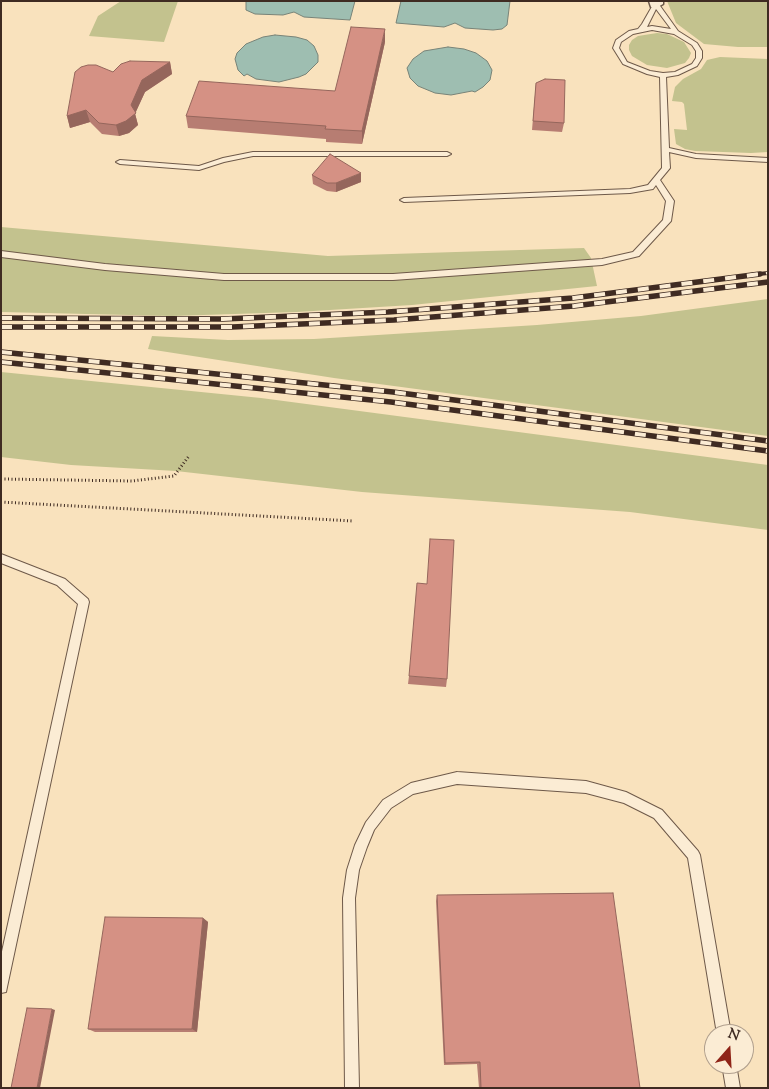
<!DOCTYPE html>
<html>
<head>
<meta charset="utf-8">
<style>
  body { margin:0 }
  #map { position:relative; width:769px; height:1089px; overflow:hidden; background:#f9e2bd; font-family:"Sorts Mill Goudy",serif }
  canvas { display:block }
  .frame { position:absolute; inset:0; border:2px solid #3f2b22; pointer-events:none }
  .north { position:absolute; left:704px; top:1024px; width:50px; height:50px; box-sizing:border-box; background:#fbecd4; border:1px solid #b09f8d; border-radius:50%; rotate:19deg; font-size:14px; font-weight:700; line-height:20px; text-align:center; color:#3f2b22 }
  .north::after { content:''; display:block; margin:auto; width:18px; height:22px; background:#8f2418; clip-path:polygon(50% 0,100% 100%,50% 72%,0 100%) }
</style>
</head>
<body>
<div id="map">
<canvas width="769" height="1089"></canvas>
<div class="frame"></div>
<div class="north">N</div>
</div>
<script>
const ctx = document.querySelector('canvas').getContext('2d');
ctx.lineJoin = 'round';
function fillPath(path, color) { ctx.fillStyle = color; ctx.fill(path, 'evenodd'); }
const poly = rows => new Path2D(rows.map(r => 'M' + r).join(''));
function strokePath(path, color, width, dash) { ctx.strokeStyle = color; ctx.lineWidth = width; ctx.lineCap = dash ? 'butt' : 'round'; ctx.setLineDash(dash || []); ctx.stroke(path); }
fillPath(poly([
  [121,1,178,1,164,42,89,36,98,16],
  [667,1,768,1,768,47,738,47,704,44,676,23],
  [657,33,667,34,684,42,691,53,689,58,685,63,667,68,647,65,632,56,629,50,629,45,632,40,638,36],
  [720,57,768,59,768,152,751,153,695,151,685,149,676,144,674,129,687,130,684,104,682,102,672,101,675,87,683,79,701,69,707,60],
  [1,227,328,256,584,248,591,258,597,286,412,305,297,312,172,316,1,312],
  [768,299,768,436,334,378,148,349,152,336,228,340,314,339,537,325,641,316],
  [1,372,261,398,768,465,768,530,630,512,362,492,176,471,71,465,1,457]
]), '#c3c28e');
const water = poly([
  [246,1,355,1,350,20,304,17,294,12,283,15,255,14,246,10,246,1],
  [401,1,510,1,507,25,502,29,493,30,465,28,455,23,444,27,396,23,401,1],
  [275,35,296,37,307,40,314,46,318,55,318,62,306,74,299,77,279,82,256,79,247,74,244,76,238,70,235,59,237,53,246,44,263,37,275,35],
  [448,47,464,49,476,53,487,61,492,70,490,80,483,87,475,92,472,91,451,95,435,93,418,86,410,78,407,68,413,59,424,51,448,47]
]);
fillPath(water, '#9ebeb1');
strokePath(water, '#788378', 1);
const lane = poly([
  [654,3,658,3,678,31,697,43,702,51,702,58,697,66,678,75,666,77,669,148,696,154,768,158,768,162,696,158,669,152,670,168,660,180,674,201,671,221,639,256,602,265,393,280,224,280,105,270,1,257,1,251,105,264,224,274,393,274,602,259,633,252,663,220,666,201,656,185,653,189,630,193,404,202,400,200,404,198,630,189,648,185,662,168,660,77,647,74,623,64,613,48,616,40,629,31,638,29,642,24,654,3],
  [656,9,671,29,652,26,647,27,656,9],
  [652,30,674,34,692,45,696,51,696,58,692,64,675,72,663,73,650,71,627,62,619,48,621,42,633,34,652,30],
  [253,152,447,152,451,154,447,156,253,156,224,162,199,170,120,164,116,162,120,160,199,166,223,158,253,152],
  [1,554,65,579,88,599,89,602,7,987,6,992,1,993,1,956,78,604,57,585,1,563,1,554],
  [457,772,586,781,626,792,662,810,698,851,700,855,731,1034,717,1034,688,858,654,818,624,803,586,793,457,784,413,794,391,808,374,830,367,847,359,870,355,898,359,1088,345,1088,343,898,347,870,355,845,366,822,383,800,411,783,457,772],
  [722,1064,736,1064,740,1088,726,1088,722,1064]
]);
const street = poly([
  [649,1,663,1,663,4,656,8,651,7,649,1]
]);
strokePath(lane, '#6e5949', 2);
strokePath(street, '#6e5949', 3);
strokePath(poly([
  [1,479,132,481,174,476,189,456],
  [1,502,353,521]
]), '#3f2b22', 3, [1, 2.5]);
fillPath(lane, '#fbecd4');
fillPath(street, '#fbecd4');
const railFar1 = poly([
  [750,275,768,273]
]);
const rail = poly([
  [1,318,223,319,388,312,573,298,760,274],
  [1,327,232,327,394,320,574,306,768,282],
  [1,352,393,392,768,441],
  [1,362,391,402,768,451]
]);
strokePath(railFar1, '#3f2b22', 4);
strokePath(rail, '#3f2b22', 5.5);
strokePath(railFar1, '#fbecd4', 2.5, [8]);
strokePath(rail, '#fbecd4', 4, [11]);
fillPath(poly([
  [385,42,362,144,326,142,326,139,188,128,186,116,335,91],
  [170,62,172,74,145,92,135,113,138,125,129,133,119,136,102,134,90,122,70,128,67,116,113,72],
  [536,83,564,123,562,132,532,130],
  [312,175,361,182,336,192,327,191,313,184],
  [409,676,447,679,446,687,408,684],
  [437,895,640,1088,479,1088,477,1064,444,1065,436,901],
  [203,918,208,922,197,1032,95,1032,88,1029]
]), '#b77d72');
fillPath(poly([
  [385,29,385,42,362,144,362,131],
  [170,62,172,74,145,92,135,114,138,125,129,133,119,136,116,125,131,105,142,80],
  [86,110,90,122,70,128,67,116],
  [361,173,361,182,336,192,336,183],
  [203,918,208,922,197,1032,192,1029],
  [52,1009,55,1010,40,1088,37,1088]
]), '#95665c');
const building = poly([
  [351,27,385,29,362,131,325,129,326,126,186,116,199,81,335,91,351,27],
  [130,61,170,62,142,80,131,105,136,113,126,121,116,125,99,123,86,110,67,116,75,72,81,67,88,65,96,65,113,72,121,64,130,61],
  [545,79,565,80,564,123,533,121,536,83,545,79],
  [330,154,361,173,336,183,327,183,312,175,330,154],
  [430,539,454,540,447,679,409,676,417,583,427,584,430,539],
  [613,893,640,1088,481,1088,480,1062,445,1063,437,895,613,893],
  [105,917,203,918,192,1029,88,1029,105,917],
  [27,1008,52,1009,37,1088,11,1088,27,1008]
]);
fillPath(building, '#d59184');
strokePath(building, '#95665c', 1);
</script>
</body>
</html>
